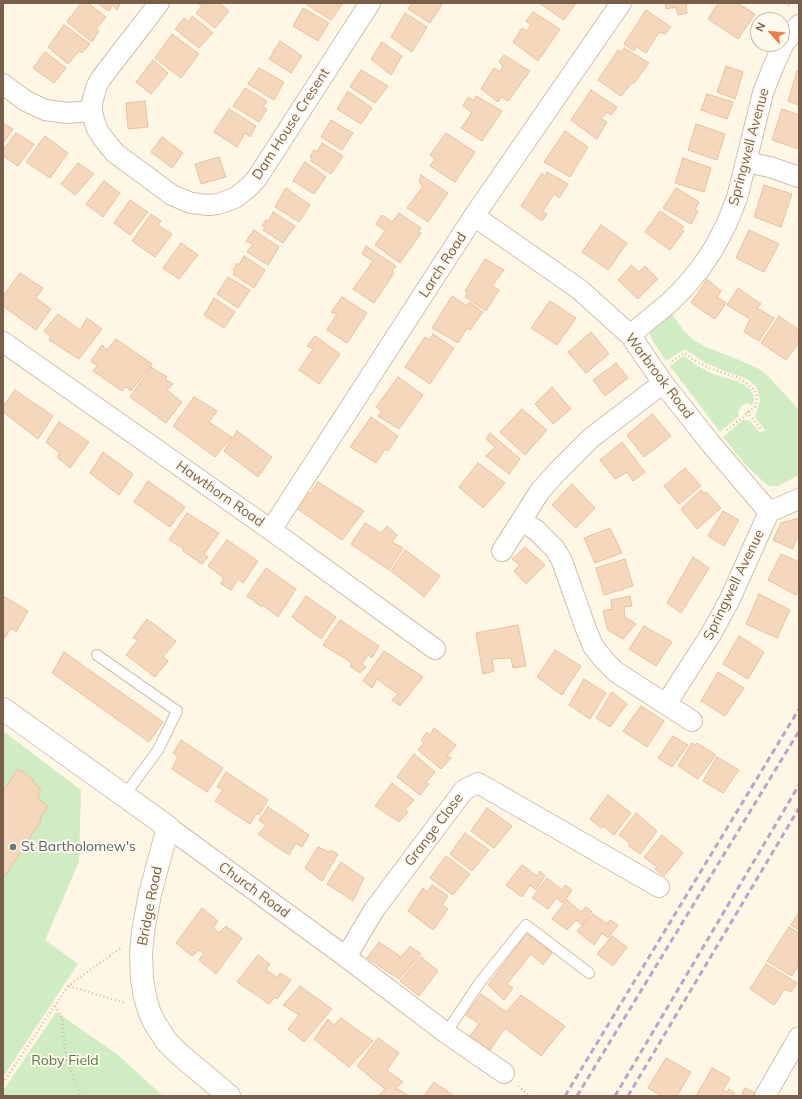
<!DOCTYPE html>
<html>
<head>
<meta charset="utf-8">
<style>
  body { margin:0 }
  #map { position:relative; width:802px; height:1099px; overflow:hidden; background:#fef7e6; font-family:Mulish,sans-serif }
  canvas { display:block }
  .frame { position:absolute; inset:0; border:4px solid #795f49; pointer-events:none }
  .north { position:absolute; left:750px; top:12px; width:40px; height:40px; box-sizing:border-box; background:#fffaee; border:1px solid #c9bcac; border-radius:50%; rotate:297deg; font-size:11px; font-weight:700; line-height:16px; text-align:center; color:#795f49 }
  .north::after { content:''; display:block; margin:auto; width:14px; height:18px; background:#ee7b45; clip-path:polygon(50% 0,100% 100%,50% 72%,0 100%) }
</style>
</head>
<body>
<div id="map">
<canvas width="802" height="1099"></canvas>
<div class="frame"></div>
<div class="north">N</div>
</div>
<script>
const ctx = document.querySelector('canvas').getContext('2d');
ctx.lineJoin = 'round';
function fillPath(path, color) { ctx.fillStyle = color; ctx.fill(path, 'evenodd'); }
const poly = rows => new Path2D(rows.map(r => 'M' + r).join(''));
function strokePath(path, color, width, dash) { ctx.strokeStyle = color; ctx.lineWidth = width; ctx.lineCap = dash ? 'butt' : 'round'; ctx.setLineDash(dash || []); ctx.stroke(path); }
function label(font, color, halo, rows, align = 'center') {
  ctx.font = font + ' Mulish,sans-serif'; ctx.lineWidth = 4; ctx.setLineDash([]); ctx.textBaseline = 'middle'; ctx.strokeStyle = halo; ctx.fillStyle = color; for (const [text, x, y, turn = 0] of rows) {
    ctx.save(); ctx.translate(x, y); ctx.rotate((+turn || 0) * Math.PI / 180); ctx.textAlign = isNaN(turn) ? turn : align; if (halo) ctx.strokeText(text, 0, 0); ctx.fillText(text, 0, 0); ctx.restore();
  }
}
fillPath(poly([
  [671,313,684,331,695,341,706,347,737,359,759,369,768,376,799,410,799,475,778,486,768,486,746,465,723,437,743,420,750,421,760,433,765,430,755,417,760,401,758,391,756,386,747,379,707,364,685,349,666,361,651,338,650,334,651,330],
  [684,356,696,365,710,373,737,381,749,388,753,394,754,401,752,405,747,403,741,406,738,413,739,416,720,432,670,366],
  [3,731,81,790,79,862,45,940,78,964,3,1077],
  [56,1012,117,1054,163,1096,3,1096,3,1091]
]), '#d0ecc3');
const building = poly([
  [81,3,88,3,106,17,96,29,99,31,92,42,67,22,81,3],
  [97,3,121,3,117,10,112,5,109,11,97,3],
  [197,3,219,3,229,11,215,28,196,13,202,6,197,3],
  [307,3,343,3,331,20,306,4,307,3],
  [412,3,443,3,430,23,408,9,412,3],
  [539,3,576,3,564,20,539,3],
  [665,3,698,3,686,4,687,13,678,15,676,7,666,9,665,3],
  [718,3,737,3,755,14,738,39,708,19,718,3],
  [303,8,329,23,318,41,293,26,303,8],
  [646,10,671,27,665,34,659,32,646,53,637,47,634,51,624,44,646,10],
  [533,12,560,29,538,61,513,42,522,28,527,31,531,25,526,21,533,12],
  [405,13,427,27,412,52,391,37,405,13],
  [192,16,213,33,199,48,175,29,184,18,189,22,192,16],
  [64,25,90,44,82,53,79,51,68,64,48,47,64,25],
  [172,34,199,54,181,78,155,58,172,34],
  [280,41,302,56,291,73,269,59,280,41],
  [382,42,402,56,391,75,371,59,382,42],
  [624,48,649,63,634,83,632,83,621,96,598,80,618,50,622,52,624,48],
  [45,52,66,68,54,83,33,68,45,52],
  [504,55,530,71,508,101,502,97,498,102,481,89,494,68,500,72,503,66,499,62,504,55],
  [153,60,168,73,151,94,136,82,153,60],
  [726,66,743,72,735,99,717,92,726,66],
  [259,68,284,82,274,100,248,84,259,68],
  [361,70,388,86,375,103,350,87,361,70],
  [797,71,799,72,799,105,788,101,797,71],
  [245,88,267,101,263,107,267,109,259,122,233,106,245,88],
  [591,90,617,107,611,115,607,112,601,119,607,122,597,139,571,120,591,90],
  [348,91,372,108,361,124,337,109,348,91],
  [707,94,733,102,727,119,701,110,707,94],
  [476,96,502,111,482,141,461,128,472,113,463,106,468,97,474,101,476,96],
  [145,101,148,127,128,129,126,103,145,101],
  [229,109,256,126,250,137,245,133,237,147,214,132,229,109],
  [782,109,799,115,799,149,772,140,782,109],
  [331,120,353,133,342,150,321,137,331,120],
  [3,123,13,129,3,143,3,123],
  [696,124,725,134,717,160,688,150,696,124],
  [565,131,588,147,570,177,544,162,565,131],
  [16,133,34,144,18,166,3,156,3,150,16,133],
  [446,133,475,152,455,182,430,166,435,159,430,155,446,133],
  [45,136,68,153,50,178,26,162,45,136],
  [162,137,183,153,172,168,151,152,162,137],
  [322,143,343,156,331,174,311,161,312,159,310,157,314,150,317,152,322,143],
  [219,157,226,177,201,184,195,164,219,157],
  [683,158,711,168,704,192,675,183,683,158],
  [305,162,326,177,314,194,293,181,305,162],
  [78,163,94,174,75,195,61,184,78,163],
  [547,172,568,184,559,198,554,194,543,211,547,214,542,221,521,206,542,173,545,177,547,172],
  [421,175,448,193,428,222,407,208,423,186,419,182,421,175],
  [104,181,120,193,103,217,86,204,104,181],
  [764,185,792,194,781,227,754,217,764,185],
  [286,188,310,205,299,222,275,207,286,188],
  [676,188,699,202,695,210,698,211,691,224,663,208,676,188],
  [130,200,148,212,130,235,114,223,130,200],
  [660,211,684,227,681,229,684,231,670,250,645,232,660,211],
  [273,212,295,226,283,243,263,230,265,228,262,226,266,220,269,221,273,212],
  [399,213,421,228,418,232,421,233,400,263,375,245,385,231,376,224,382,215,392,222,399,213],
  [151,214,161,221,158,225,172,234,155,257,132,241,151,214],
  [601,225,627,243,608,270,582,252,601,225],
  [254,230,279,247,268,265,247,252,253,244,246,241,254,230],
  [749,230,779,244,764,272,736,258,749,230],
  [181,243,198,255,179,279,163,268,181,243],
  [366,246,396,266,392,271,394,273,374,303,353,289,373,261,362,254,366,246],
  [244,256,265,270,254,288,233,274,235,272,233,270,237,263,239,265,244,256],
  [485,259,504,270,492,286,499,290,486,311,465,297,468,292,465,291,485,259],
  [631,265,639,272,645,266,658,279,638,299,618,280,631,265],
  [20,273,43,288,36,298,51,309,36,330,3,306,3,296,20,273],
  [228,277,250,290,238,308,217,294,228,277],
  [707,279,721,291,717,297,726,303,715,319,691,303,707,279],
  [738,288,761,304,757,308,774,318,759,341,744,332,750,319,727,305,738,288],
  [452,296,467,306,469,302,483,312,470,330,467,328,458,343,432,328,452,296],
  [342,297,367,313,347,343,327,330,337,314,331,312,342,297],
  [214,298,235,312,224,328,204,315,214,298],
  [550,301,576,318,557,345,531,328,550,301],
  [58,314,80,330,87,318,102,329,79,359,49,340,51,337,44,331,58,314],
  [779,316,799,330,799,342,786,360,761,343,779,316],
  [591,332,609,354,586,373,568,352,591,332],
  [433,334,454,348,430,384,405,367,425,337,429,340,433,334],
  [315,336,340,354,319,384,299,370,313,349,307,346,315,336],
  [116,339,152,364,131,391,126,387,122,391,93,371,97,366,91,361,102,345,107,350,116,339],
  [616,363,628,378,605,396,593,380,616,363],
  [151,367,167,377,165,379,173,384,167,390,182,402,166,423,130,397,151,367],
  [398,377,423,395,399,429,378,416,382,411,376,407,398,377],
  [552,387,571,409,553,424,535,404,552,387],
  [15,390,53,416,38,439,3,412,3,407,15,390],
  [194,397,217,411,209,422,232,437,215,457,173,426,194,397],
  [522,409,547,430,525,455,500,432,522,409],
  [652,414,671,436,644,457,627,435,652,414],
  [371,417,398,436,388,451,385,449,376,463,350,447,371,417],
  [59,422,89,442,70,468,57,457,60,453,46,442,59,422],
  [237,431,272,457,258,477,224,451,237,431],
  [490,433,520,459,509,474,486,456,495,447,486,439,490,433],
  [622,442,645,472,633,481,627,472,615,479,600,460,622,442],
  [103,452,133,474,119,495,90,473,103,452],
  [478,463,505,483,483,508,459,487,478,463],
  [685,468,701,486,679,504,664,486,685,468],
  [148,481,185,507,170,527,134,502,148,481],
  [318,482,364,511,342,540,295,507,306,492,310,494,318,482],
  [572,484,595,508,576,528,552,505,572,484],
  [701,490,704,493,706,492,721,508,697,529,681,509,701,490],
  [723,511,739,520,724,546,708,536,723,511],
  [187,513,219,533,204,554,208,557,202,564,183,551,183,548,169,540,187,513],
  [799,518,799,538,796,539,793,549,773,540,781,523,799,518],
  [365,523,381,533,387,526,397,535,392,542,403,548,389,570,351,544,365,523],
  [610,528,622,553,595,563,584,538,610,528],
  [227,540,258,561,243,583,238,579,231,590,221,584,224,578,208,566,227,540],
  [525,547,545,565,526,584,514,571,520,565,512,559,525,547],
  [405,550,440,576,424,597,391,571,405,550],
  [781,554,799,562,799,589,796,595,768,580,781,554],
  [693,557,709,568,681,613,667,603,693,557],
  [625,559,633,586,604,595,596,568,625,559],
  [266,568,296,589,278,617,263,605,262,607,247,596,266,568],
  [759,594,790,610,777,638,746,624,759,594],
  [3,596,28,611,16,632,11,628,4,639,3,638,3,596],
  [306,596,336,617,321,639,292,617,306,596],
  [630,596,632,606,624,607,625,617,636,624,623,639,608,630,603,611,612,609,611,600,630,596],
  [147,619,176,641,163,657,168,661,155,677,126,655,138,640,133,638,147,619],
  [340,620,379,646,372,658,368,655,362,664,366,667,360,673,350,666,352,663,323,645,340,620],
  [518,625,526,666,513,668,511,658,492,659,494,671,483,674,476,633,518,625],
  [644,626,672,642,656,666,629,649,644,626],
  [739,636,764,652,748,679,723,664,739,636],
  [555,650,581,666,562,695,537,677,555,650],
  [384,651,423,677,400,706,392,700,398,694,377,679,372,688,363,681,384,651],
  [64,652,163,722,149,742,52,673,64,652],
  [718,672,744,688,725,716,701,701,718,672],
  [584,679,606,693,590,719,569,705,584,679],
  [612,692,627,704,610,727,596,718,612,692],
  [641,706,664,721,647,747,623,731,641,706],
  [434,728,456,745,447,756,451,758,441,769,418,750,424,743,421,740,427,732,430,735,434,728],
  [673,736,688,745,672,767,658,758,673,736],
  [181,740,223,768,207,792,172,769,178,757,173,753,181,740],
  [692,743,696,745,697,743,716,755,698,779,678,766,692,743],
  [414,754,435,772,426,783,429,784,420,795,397,777,414,754],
  [717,757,739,770,723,793,703,781,717,757],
  [18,769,34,780,33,782,40,788,40,793,38,799,48,806,40,818,42,819,5,876,3,874,3,791,18,769],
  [226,772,268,800,259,815,257,813,250,824,215,801,223,790,217,787,226,772],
  [392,783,414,800,405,810,408,812,399,822,375,806,392,783],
  [608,795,631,813,614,835,603,826,601,828,590,819,608,795],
  [268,807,309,835,302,847,296,843,289,855,258,834,266,825,259,820,268,807],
  [487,808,512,826,494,848,471,831,487,808],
  [636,813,657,831,640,854,629,846,629,843,619,835,636,813],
  [465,833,489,850,472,871,450,854,465,833],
  [662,835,683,853,664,876,655,869,657,867,644,857,662,835],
  [318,847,329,852,330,850,338,854,322,881,305,868,318,847],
  [446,856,470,874,453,895,430,878,446,856],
  [341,862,364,878,353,901,327,884,341,862],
  [522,865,537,876,540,871,545,876,536,890,530,885,522,897,506,885,522,865],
  [547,878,562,890,565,885,572,890,563,903,556,898,548,909,532,898,547,878],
  [432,885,448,896,442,905,448,909,433,930,408,911,423,888,427,892,432,885],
  [567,900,581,912,586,907,592,912,582,925,576,920,567,930,552,919,567,900],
  [202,908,218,921,213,928,219,933,226,926,242,938,216,974,199,960,204,953,199,950,192,956,176,943,202,908],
  [799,912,799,930,791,925,799,912],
  [593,914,607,924,610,920,618,925,608,938,602,933,594,945,577,931,593,914],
  [789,927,799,933,799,964,792,976,767,961,789,927],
  [527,933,552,953,543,965,531,954,507,984,513,988,504,1000,488,985,527,933],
  [612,936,627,947,613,966,597,954,612,936],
  [379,942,401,957,410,946,421,954,399,979,367,958,379,942],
  [258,955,270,964,266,970,277,977,280,973,291,980,277,999,275,997,269,1004,237,982,258,955],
  [421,957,438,971,419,996,400,981,421,957],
  [766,964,797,983,791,992,785,989,774,1005,750,989,766,964],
  [300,986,332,1009,304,1042,288,1029,299,1015,283,1005,300,986],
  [481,994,506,1012,521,995,565,1026,541,1056,505,1028,490,1050,470,1036,479,1024,466,1015,481,994],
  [341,1018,373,1041,349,1067,314,1039,328,1019,334,1025,341,1018],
  [378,1038,399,1053,387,1070,403,1082,396,1088,408,1095,407,1096,378,1096,385,1089,357,1066,378,1038],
  [666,1058,691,1072,677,1096,662,1096,648,1088,666,1058],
  [712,1068,730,1078,723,1090,727,1092,729,1089,735,1093,734,1096,696,1096,712,1068],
  [434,1082,454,1096,424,1096,434,1082],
  [745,1088,758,1094,757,1096,741,1096,745,1088]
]);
fillPath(building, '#f5d8bc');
strokePath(building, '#e8c09c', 1);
const lane = poly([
  [97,655,177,711,158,750,124,796],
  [446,1033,480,982,526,925,589,973]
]);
const street = poly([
  [159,3,102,77,97,85,92,103,92,111,94,120,97,129,102,137,115,153,172,195,191,203,209,205,218,204,235,198,250,186,257,178,370,3],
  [3,84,26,101,45,110,67,113,92,111],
  [746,162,770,167,799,177],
  [474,216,579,289,630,335,663,383,711,444,769,512],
  [630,335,669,303,683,289,700,269,714,248,727,223,737,198,763,93,773,67,784,43,799,25],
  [3,342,271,530,435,649],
  [521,521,536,530,555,549,562,561,586,629,593,646,604,660,616,672,692,721],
  [271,530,474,216,621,3],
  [502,551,540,491,558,471,591,438,663,383],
  [666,704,711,634,730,599,769,512,799,499],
  [168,827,346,957,446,1033,504,1073],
  [346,957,374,910,464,790,478,783,659,887],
  [765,1096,799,1037]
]);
const secondary = poly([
  [3,709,168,827,150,894,143,932,141,954,142,979,145,997,149,1011,154,1022,167,1042,178,1053,229,1096]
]);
strokePath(lane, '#d0bfab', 12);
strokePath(street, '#d0bfab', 22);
strokePath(secondary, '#d6c2ab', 24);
strokePath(poly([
  [785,3,791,7],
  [672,361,685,353,694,360,709,368,736,377,745,382,755,391,757,396,756,406,726,431],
  [747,412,761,429],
  [69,986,125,1003],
  [55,1006,62,1017,66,1057,75,1083,81,1096],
  [3,1083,68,986,121,948],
  [518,1086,530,1096]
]), '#dabc9f', 2.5, [1, 3]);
strokePath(lane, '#fff', 10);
strokePath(street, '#fff', 20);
strokePath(secondary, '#fff', 22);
strokePath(poly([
  [565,1096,799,709],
  [577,1096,799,731],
  [615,1096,799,785],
  [628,1096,799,808]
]), '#bba3c9', 3, [6, 4]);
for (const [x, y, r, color] of [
  [13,847,4,"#6b7280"]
]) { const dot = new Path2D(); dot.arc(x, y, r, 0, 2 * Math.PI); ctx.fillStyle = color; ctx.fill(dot); strokePath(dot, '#fffaee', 1.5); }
label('14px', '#795f49', '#fffaee', [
  ["Dam House Cresent",291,124,-57],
  ["Springwell Avenue",749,147,-75],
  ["Larch Road",443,265,-57],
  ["Warbrook Road",659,376,53],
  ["Hawthorn Road",220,494,35],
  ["Springwell Avenue",734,585,-64],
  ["Grange Close",434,830,-53],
  ["Church Road",254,890,36],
  ["Bridge Road",150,906,-79]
]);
label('14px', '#5b616d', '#fffaee', [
  ["St Bartholomew's",21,847]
], 'left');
label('14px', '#4c8040', '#fffaee', [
  ["Roby Field",65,1061]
]);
</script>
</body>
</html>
